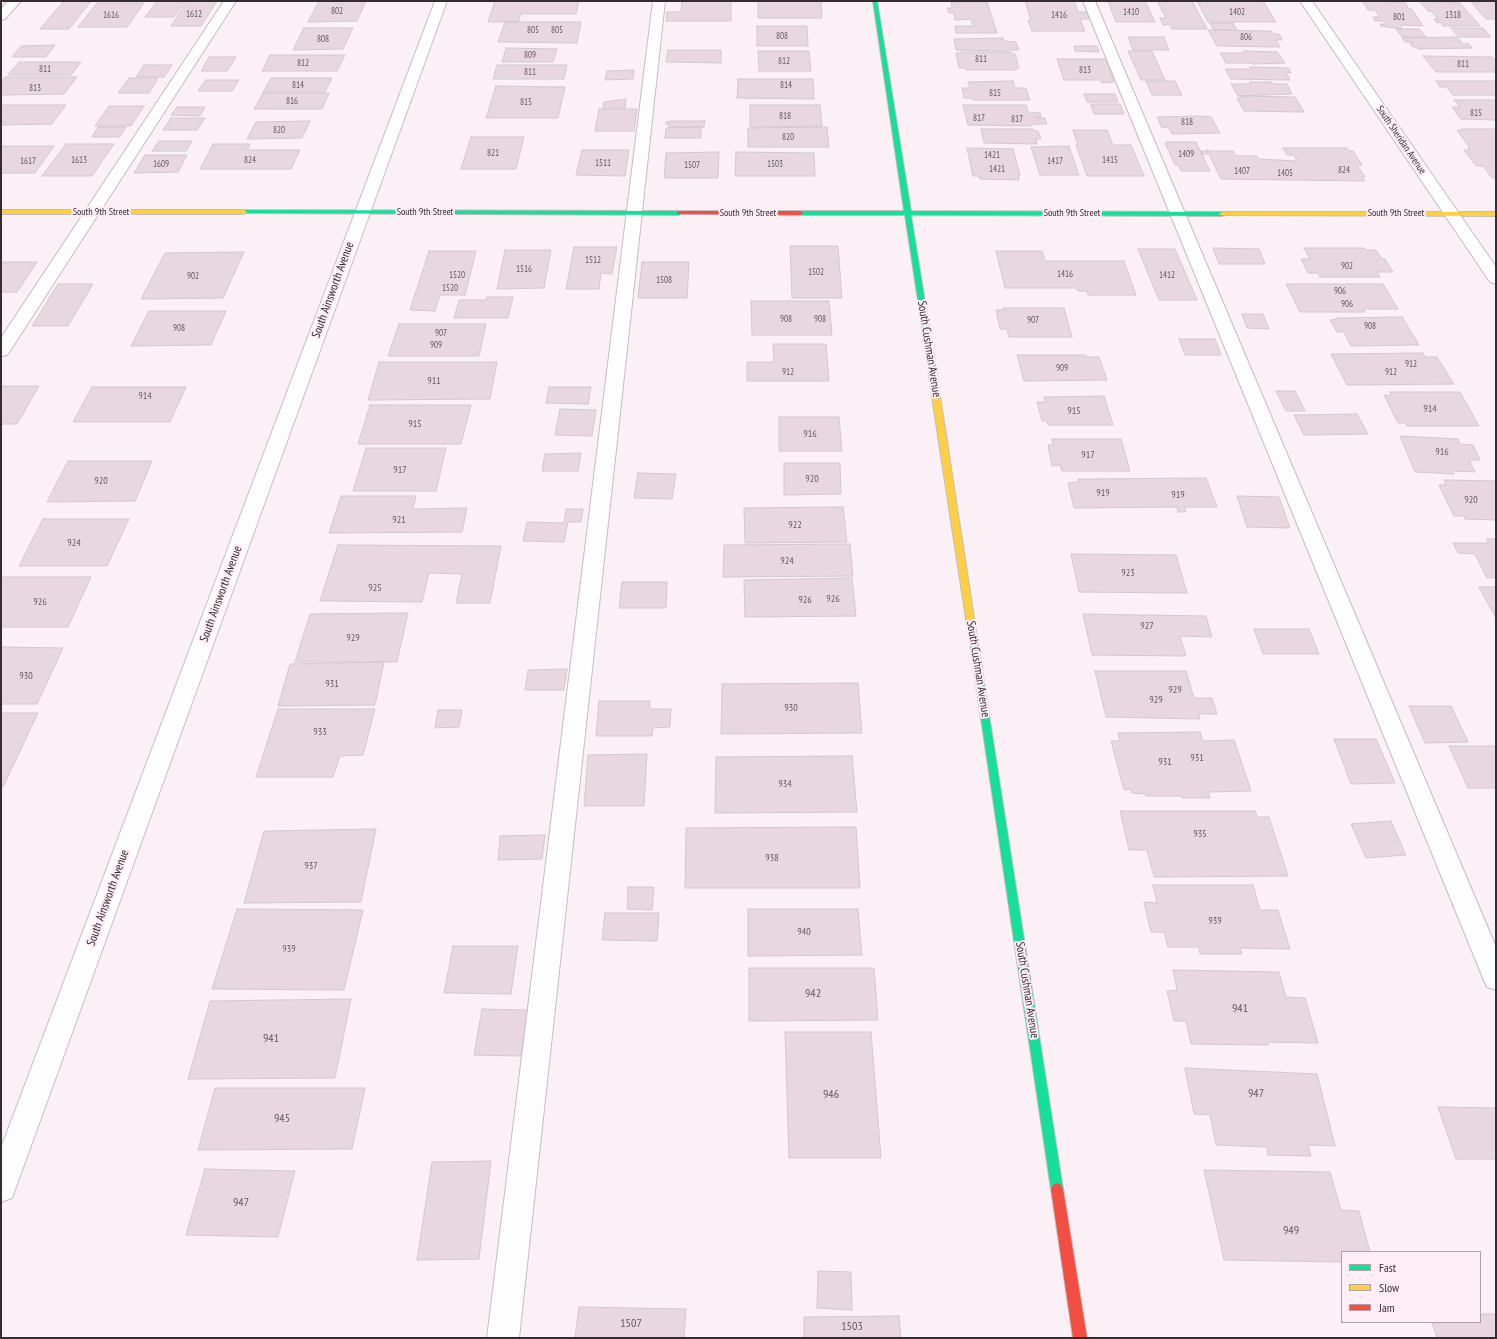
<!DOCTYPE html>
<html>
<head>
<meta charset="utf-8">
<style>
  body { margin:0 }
  #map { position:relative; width:1497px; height:1339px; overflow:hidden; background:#faf0f5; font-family:"PT Sans Narrow",sans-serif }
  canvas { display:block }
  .frame { position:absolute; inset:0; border:2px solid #352c32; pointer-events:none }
  .legend { position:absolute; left:1341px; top:1251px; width:140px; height:72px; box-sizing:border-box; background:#fdedf6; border:1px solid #ada0a8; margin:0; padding:5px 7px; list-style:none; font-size:12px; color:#352c32 }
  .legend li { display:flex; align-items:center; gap:8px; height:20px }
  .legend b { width:20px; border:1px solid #ada0a8 }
</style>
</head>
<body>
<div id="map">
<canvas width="1497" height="1339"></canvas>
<div class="frame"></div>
<ul class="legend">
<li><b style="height:5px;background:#16e098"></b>Fast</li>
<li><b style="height:5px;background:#ffcf43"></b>Slow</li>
<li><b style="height:5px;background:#f24e42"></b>Jam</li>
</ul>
</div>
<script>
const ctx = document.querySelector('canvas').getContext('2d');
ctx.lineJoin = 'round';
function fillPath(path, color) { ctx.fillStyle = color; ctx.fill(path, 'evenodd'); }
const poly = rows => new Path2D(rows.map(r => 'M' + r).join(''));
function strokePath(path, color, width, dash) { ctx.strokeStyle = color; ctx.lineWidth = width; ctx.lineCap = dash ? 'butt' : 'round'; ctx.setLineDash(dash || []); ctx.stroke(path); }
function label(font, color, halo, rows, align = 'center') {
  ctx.font = font + ' "PT Sans Narrow",sans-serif'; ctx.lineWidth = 4; ctx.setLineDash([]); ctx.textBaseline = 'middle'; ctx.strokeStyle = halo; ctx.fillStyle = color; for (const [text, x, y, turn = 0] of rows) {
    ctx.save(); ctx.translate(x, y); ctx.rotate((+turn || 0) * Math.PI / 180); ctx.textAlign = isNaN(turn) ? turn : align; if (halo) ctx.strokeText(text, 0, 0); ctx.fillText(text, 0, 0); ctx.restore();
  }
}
const building = poly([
  [64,1,91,1,69,29,40,29,64,1],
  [157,1,185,1,174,17,145,17,157,1],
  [187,1,217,1,201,26,171,26,187,1],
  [319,1,366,1,357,21,308,22,319,1],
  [495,1,579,1,576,14,521,14,518,22,488,22,495,1],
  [682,1,731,1,731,21,666,21,667,12,681,12,682,1],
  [758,1,821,1,822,18,758,18,758,1],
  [1025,1,1074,1,1078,12,1087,12,1090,19,1080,19,1085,31,1032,31,1028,20,1031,20,1025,1],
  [1108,1,1145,1,1155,22,1116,22,1108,1],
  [1157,1,1192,1,1207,29,1172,29,1169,24,1163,25,1160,18,1166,18,1157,1],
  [1197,1,1263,1,1276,22,1208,22,1197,1],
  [1362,1,1405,2,1409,9,1412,9,1423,26,1401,25,1402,29,1381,26,1380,24,1385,24,1384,21,1375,21,1373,17,1380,17,1375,10,1368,10,1362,1],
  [1419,1,1460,3,1480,26,1443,26,1441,22,1437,23,1434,19,1438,19,1431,11,1428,11,1419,1],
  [1479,1,1496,1,1496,19,1486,19,1471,2,1480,2,1479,1],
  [951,2,987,2,997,33,956,33,955,26,973,26,971,19,955,20,954,13,949,13,947,8,952,8,951,2],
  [97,3,144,3,127,27,78,27,97,3],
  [505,22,581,22,577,43,498,42,505,22],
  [1210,23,1233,23,1237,30,1214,30,1210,23],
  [757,26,807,26,808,46,757,46,757,26],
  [304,28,353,28,343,49,293,50,304,28],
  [1451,28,1483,28,1491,37,1459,37,1451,28],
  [1396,29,1419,29,1426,37,1402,37,1396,29],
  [1208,30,1271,31,1274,34,1279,34,1282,40,1276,40,1280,47,1217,46,1208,30],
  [1128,37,1164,37,1169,50,1133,50,1128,37],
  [1457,37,1463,44,1469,44,1472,48,1418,49,1416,47,1413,47,1410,43,1413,43,1412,42,1405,42,1402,38,1457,37],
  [1003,38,1004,41,1016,42,1019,50,1006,50,1006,51,956,50,954,39,1003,38],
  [55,45,46,57,12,57,21,46,55,45],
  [1074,46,1097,46,1099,52,1075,51,1074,46],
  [506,48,557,49,553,62,502,62,506,48],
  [668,50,721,50,721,63,666,62,668,50],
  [758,51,809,51,811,71,759,71,758,51],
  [1128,51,1152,51,1165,80,1141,80,1128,51],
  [1244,51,1277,52,1285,63,1252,64,1251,63,1226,63,1220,53,1245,53,1244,51],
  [962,52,1011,52,1012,54,1015,54,1019,68,1016,68,1016,70,966,70,966,68,959,68,956,53,963,53,962,52],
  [270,55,345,55,337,71,262,71,270,55],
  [1423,56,1492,57,1496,61,1496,66,1493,67,1496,72,1436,72,1423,56],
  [209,57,236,57,227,71,201,71,209,57],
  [1057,59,1106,59,1114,82,1102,83,1101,80,1064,80,1057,59],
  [19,62,81,62,71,75,8,75,19,62],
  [144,65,172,65,164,77,136,77,144,65],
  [497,65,567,65,564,79,493,79,497,65],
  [1250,67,1288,68,1291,73,1286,72,1290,80,1231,79,1225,69,1251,69,1250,67],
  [634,70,633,79,605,80,607,71,634,70],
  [5,77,77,77,64,94,1,95,1,82,5,77],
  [129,78,158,78,149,93,118,93,129,78],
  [271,78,332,78,325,92,263,92,271,78],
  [738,79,813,79,814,99,737,98,738,79],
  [206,80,239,80,232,91,198,91,206,80],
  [1013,81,1015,88,1026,88,1030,100,973,100,973,98,964,98,962,88,970,88,968,82,1013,81],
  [1146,81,1175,81,1182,95,1152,95,1146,81],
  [1436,81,1496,81,1496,95,1453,95,1447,87,1440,87,1436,81],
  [1250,82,1272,82,1273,84,1287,84,1292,94,1238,96,1231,84,1251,84,1250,82],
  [496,86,565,87,558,118,486,118,496,86],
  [263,93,329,93,322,109,254,109,263,93],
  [1084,94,1115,94,1118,102,1087,102,1084,94],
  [1240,96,1295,97,1304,112,1244,111,1237,98,1241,98,1240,96],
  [626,99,625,108,603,108,604,102,626,99],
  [1454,100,1496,100,1496,120,1461,119,1452,107,1460,107,1454,100],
  [1091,104,1120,104,1124,114,1094,114,1091,104],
  [1,105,66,105,52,124,1,125,1,105],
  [750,105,820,105,822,126,750,127,750,105],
  [963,105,1026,105,1028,112,1040,113,1041,117,1035,117,1036,118,1045,118,1047,124,1037,124,1031,125,1032,126,968,125,963,105],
  [109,106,144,106,131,126,95,126,109,106],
  [177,107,205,107,200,116,171,115,177,107],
  [599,109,637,109,634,131,595,131,599,109],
  [1202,116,1211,117,1220,133,1172,134,1168,127,1162,128,1157,117,1202,116],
  [171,118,205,118,197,130,163,130,171,118],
  [310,121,302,138,247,139,256,122,310,121],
  [705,121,704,127,669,127,670,125,666,124,666,122,671,121,705,121],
  [98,127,126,127,120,137,92,137,98,127],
  [701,127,701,138,665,138,666,128,701,127],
  [827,127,829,147,748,147,748,128,827,127],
  [981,129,1033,129,1034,131,1038,131,1041,139,1036,139,1037,144,984,143,981,129],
  [1462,129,1496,129,1496,178,1492,178,1483,166,1476,166,1464,150,1469,150,1468,148,1470,148,1457,130,1463,130,1462,129],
  [1073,130,1107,130,1113,145,1131,145,1144,176,1087,176,1076,145,1078,145,1073,130],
  [471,137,524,137,516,169,461,169,471,137],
  [159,141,192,141,186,151,152,151,159,141],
  [1167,142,1196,142,1210,171,1181,171,1178,165,1175,165,1165,143,1167,143,1167,142],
  [66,144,114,144,92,176,42,176,66,144],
  [213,144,250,144,247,150,300,150,291,169,200,169,213,144],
  [1,146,54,146,35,173,1,173,1,146],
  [1069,146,1079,175,1040,175,1031,147,1069,146],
  [967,148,1013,149,1020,175,1018,175,1019,180,980,179,979,176,973,176,967,148],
  [1283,148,1347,148,1349,151,1353,151,1362,165,1357,165,1365,177,1362,177,1365,181,1221,179,1209,154,1202,154,1201,151,1208,151,1207,149,1210,151,1233,151,1236,156,1257,156,1259,159,1297,161,1294,155,1287,155,1283,148],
  [582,150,629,150,625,176,576,175,582,150],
  [719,152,718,178,664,178,666,153,719,152],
  [736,152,814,153,815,176,735,176,736,152],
  [145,155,187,155,178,172,134,173,145,155],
  [790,246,838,246,842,298,792,298,790,246],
  [574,247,617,247,612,274,601,273,599,289,566,289,574,247],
  [1213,248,1259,249,1265,264,1219,264,1213,248],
  [1304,248,1364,248,1366,250,1376,250,1382,259,1385,259,1393,272,1377,272,1380,277,1320,277,1318,273,1308,273,1301,259,1310,259,1304,248],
  [1138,249,1175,249,1197,300,1159,300,1138,249],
  [505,250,551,250,544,288,497,289,505,250],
  [429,251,476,251,465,295,440,295,435,311,410,310,429,251],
  [996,251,1042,251,1045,261,1124,261,1136,295,1088,295,1087,291,1078,291,1076,288,1005,288,996,251],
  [244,252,223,298,141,299,165,253,244,252],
  [1,262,37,262,17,292,1,292,1,262],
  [642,262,689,262,687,298,638,298,642,262],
  [58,284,93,284,68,326,32,326,58,284],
  [1286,284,1383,284,1398,309,1363,309,1365,312,1300,312,1286,284],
  [487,297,513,297,508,318,454,318,459,300,486,300,487,297],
  [751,301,829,301,832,335,752,335,751,301],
  [1003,308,1064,308,1072,337,1009,337,1007,329,1000,329,996,310,1004,310,1003,308],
  [149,311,226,311,211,345,131,346,149,311],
  [1242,314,1263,314,1269,329,1247,328,1242,314],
  [1402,317,1419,345,1351,346,1344,332,1337,332,1330,320,1337,319,1336,318,1402,317],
  [399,324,486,324,479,356,388,356,399,324],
  [1179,339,1215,339,1221,355,1185,355,1179,339],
  [773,344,826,344,829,381,747,381,747,362,774,362,773,344],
  [1423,353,1425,357,1437,357,1454,384,1347,385,1331,354,1423,353],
  [1017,355,1086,355,1086,357,1099,357,1107,380,1024,381,1017,355],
  [379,362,497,362,490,399,368,400,379,362],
  [1,386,39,386,17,424,1,424,1,386],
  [92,387,186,387,170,422,73,422,92,387],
  [549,387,591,387,588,404,546,403,549,387],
  [1276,391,1295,391,1305,411,1286,411,1276,391],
  [1390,392,1460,392,1479,426,1407,426,1406,423,1398,423,1384,395,1391,396,1390,392],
  [1104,396,1113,425,1048,425,1047,421,1042,421,1037,402,1045,402,1044,397,1104,396],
  [370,405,471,405,461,444,358,444,370,405],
  [560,409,596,410,592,436,555,435,560,409],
  [1357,414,1368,434,1304,435,1294,415,1357,414],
  [779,417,839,417,842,451,779,451,779,417],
  [1400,436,1458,439,1460,444,1473,445,1480,460,1469,460,1475,472,1452,471,1454,474,1415,472,1400,436],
  [1052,439,1121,439,1130,471,1062,471,1060,465,1052,466,1048,445,1053,445,1052,439],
  [366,448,446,448,436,491,353,491,366,448],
  [581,453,578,471,542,471,545,454,581,453],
  [68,461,152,461,135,501,47,502,68,461],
  [784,463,840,463,841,494,784,495,784,463],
  [638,473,676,474,672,499,634,498,638,473],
  [1206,478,1217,507,1184,507,1186,512,1178,512,1177,507,1074,508,1068,483,1079,482,1078,479,1206,478],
  [1444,480,1496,481,1496,520,1465,519,1464,516,1454,516,1439,485,1446,485,1444,480],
  [341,496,416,496,413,509,467,508,462,532,329,533,341,496],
  [1237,496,1279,497,1290,528,1247,527,1237,496],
  [843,507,847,542,745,543,744,508,843,507],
  [566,509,583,509,581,522,568,522,564,542,523,541,527,522,564,523,566,509],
  [43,519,129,519,107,566,19,566,43,519],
  [1487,539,1496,539,1496,578,1487,578,1475,554,1458,553,1453,543,1488,543,1487,539],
  [850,544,853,576,723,577,724,545,850,544],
  [338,545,501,546,490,603,456,603,462,574,429,573,422,602,320,601,338,545],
  [1071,554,1176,555,1187,593,1079,592,1071,554],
  [1,577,91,577,68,627,1,627,1,577],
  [852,578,856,616,745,617,744,580,852,578],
  [622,582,667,582,666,608,619,608,622,582],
  [1479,587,1496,587,1496,618,1479,587],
  [408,613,397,662,295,662,310,614,408,613],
  [1083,614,1206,616,1212,637,1180,636,1186,656,1092,655,1083,614],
  [1254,629,1309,629,1319,654,1263,654,1254,629],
  [1,647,63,648,37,704,1,704,1,647],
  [384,662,375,705,278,706,290,664,384,662],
  [567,669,564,690,525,690,528,670,567,669],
  [1095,671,1186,671,1194,698,1212,698,1217,714,1199,714,1200,719,1106,717,1095,671],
  [858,683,862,733,721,734,722,684,858,683],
  [599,701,650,701,650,709,671,709,670,727,653,728,652,736,596,736,599,701],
  [1409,706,1451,706,1468,742,1425,743,1409,706],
  [278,709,375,709,363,755,340,756,333,777,256,777,278,709],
  [438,710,462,710,459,727,435,728,438,710],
  [1,713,38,713,3,787,1,787,1,713],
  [1200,732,1203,741,1234,740,1251,791,1208,792,1210,798,1182,798,1182,796,1146,796,1145,794,1132,793,1131,789,1124,790,1111,741,1120,741,1118,733,1200,732],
  [1334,739,1376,739,1395,783,1351,784,1334,739],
  [1449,746,1496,746,1496,788,1468,788,1449,746],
  [647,754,644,806,584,806,588,755,647,754],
  [852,756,857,812,715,813,716,757,852,756],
  [1120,811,1255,811,1257,817,1269,817,1288,876,1154,877,1147,850,1129,850,1120,811],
  [1391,821,1406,855,1366,858,1351,824,1391,821],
  [856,827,860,888,685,888,686,828,856,827],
  [376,829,361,902,244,903,264,831,376,829],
  [545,835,542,859,498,860,500,836,545,835],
  [1153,885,1253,885,1260,910,1278,910,1290,949,1240,948,1242,954,1200,954,1199,947,1168,947,1164,932,1151,932,1144,902,1157,903,1153,885],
  [628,887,654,887,652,910,627,909,628,887],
  [237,909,363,910,344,990,212,989,237,909],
  [748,909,858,909,862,955,748,956,748,909],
  [605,913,659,913,657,941,602,940,605,913],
  [453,946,518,946,511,994,444,993,453,946],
  [749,968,874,968,878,1020,749,1021,749,968],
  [1173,970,1279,972,1286,997,1305,998,1318,1043,1268,1042,1268,1045,1191,1044,1186,1021,1174,1021,1167,991,1177,990,1173,970],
  [351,999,335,1078,188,1079,210,1001,351,999],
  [482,1009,528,1010,521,1056,474,1055,482,1009],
  [785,1032,871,1032,881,1158,789,1158,785,1032],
  [1185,1068,1317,1074,1335,1146,1308,1145,1311,1156,1268,1155,1267,1147,1216,1145,1210,1115,1194,1114,1185,1068],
  [215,1088,365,1088,352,1149,198,1150,215,1088],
  [1438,1107,1496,1108,1496,1159,1456,1159,1438,1107],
  [491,1161,479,1259,417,1260,432,1162,491,1161],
  [205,1169,295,1171,278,1237,186,1235,205,1169],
  [1204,1170,1330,1172,1341,1210,1359,1211,1370,1252,1342,1252,1342,1262,1224,1260,1204,1170],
  [818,1271,851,1272,852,1310,817,1308,818,1271],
  [579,1307,686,1309,684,1338,575,1338,579,1307],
  [1480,1314,1496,1314,1496,1338,1437,1338,1432,1322,1480,1322,1480,1314],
  [899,1316,901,1338,804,1338,804,1317,899,1316]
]);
fillPath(building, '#e8d7e1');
strokePath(building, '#d2c8cd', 1);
const lane = poly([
  [224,1,236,1,10,351,7,355,1,356,1,338,224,1],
  [653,1,665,1,519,1338,487,1338,653,1],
  [1083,1,1095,1,1496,947,1496,990,1487,987,1483,978,1083,1]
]);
const street = poly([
  [8,1,21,1,5,19,1,20,1,9,8,1],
  [435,1,447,1,16,1187,12,1198,1,1202,1,1148,435,1],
  [1300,1,1312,1,1496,267,1496,284,1490,282,1300,1]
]);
const fast = poly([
  [873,1,877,1,911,211,1222,212,1225,214,1222,216,911,215,937,377,936,379,930,379,905,215,800,215,797,213,800,211,904,211,873,1],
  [244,210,679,211,682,213,679,215,242,213,242,211,244,210],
  [973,635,977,638,1063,1189,1061,1193,1057,1195,1053,1193,1051,1189,969,638,973,635]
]);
const slow = poly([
  [1,210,244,210,247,212,244,214,1,214,1,210],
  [1222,212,1496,212,1496,216,1220,215,1219,214,1222,212],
  [930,375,936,375,937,377,977,638,973,641,969,638,929,377,930,375]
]);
const jam = poly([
  [679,211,800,211,803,213,800,215,677,214,677,212,679,211],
  [1057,1183,1061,1185,1063,1189,1087,1338,1073,1338,1051,1189,1053,1185,1057,1183]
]);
strokePath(lane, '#c5bcc1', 2);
strokePath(street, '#c5bcc1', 2);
strokePath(fast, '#c5bcc1', 2);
strokePath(slow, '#c5bcc1', 2);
strokePath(jam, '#c5bcc1', 2);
fillPath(lane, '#fefdfe');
fillPath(street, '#fefdfe');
fillPath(fast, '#16e098');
fillPath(slow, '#ffcf43');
fillPath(jam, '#f24e42');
label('9px', '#62575e', null, [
  ["802",337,11],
  ["1410",1131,12],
  ["1402",1237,12],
  ["1612",194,14],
  ["1616",111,15],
  ["1416",1059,15],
  ["1318",1453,15],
  ["801",1399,17],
  ["805",533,30],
  ["805",557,30],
  ["808",782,36],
  ["806",1246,37],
  ["808",323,39],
  ["809",530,55],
  ["811",981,59],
  ["812",784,61],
  ["812",303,63],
  ["811",1463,64],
  ["811",45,69],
  ["813",1085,70],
  ["811",530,72],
  ["814",298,85],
  ["814",786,85],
  ["813",35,88],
  ["815",995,93],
  ["816",292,101],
  ["815",526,102],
  ["815",1476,113],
  ["818",785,116],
  ["817",979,118],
  ["817",1017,119],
  ["818",1187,122],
  ["820",279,130],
  ["820",788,137],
  ["821",493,153],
  ["1409",1186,154],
  ["1421",992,155],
  ["1613",79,160],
  ["824",250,160],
  ["1415",1110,160],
  ["1617",28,161],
  ["1417",1055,161],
  ["1511",603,163],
  ["1609",161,164],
  ["1503",775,164],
  ["1507",692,165],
  ["1421",997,169],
  ["824",1344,170],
  ["1407",1242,171],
  ["1405",1285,173],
  ["1512",593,260],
  ["902",1347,266],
  ["1516",524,269],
  ["1502",816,272],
  ["1416",1065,274],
  ["1520",457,275],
  ["1412",1167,275],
  ["902",193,276],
  ["1508",664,280],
  ["1520",450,288],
  ["906",1340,291],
  ["906",1347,304],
  ["908",786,319],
  ["908",820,319],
  ["907",1033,320],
  ["908",1370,326],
  ["908",179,328],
  ["907",441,333],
  ["909",436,345],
  ["912",1411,364],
  ["909",1062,368],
  ["912",788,372],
  ["912",1391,372]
]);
label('10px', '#352c32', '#fdedf6', [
  ["South Sheridan Avenue",1401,140,56],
  ["South 9th Street",101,212],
  ["South 9th Street",425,212],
  ["South 9th Street",748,213],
  ["South 9th Street",1072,213],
  ["South 9th Street",1396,213]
]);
label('10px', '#62575e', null, [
  ["911",434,381],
  ["914",145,396],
  ["914",1430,409],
  ["915",1074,411],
  ["915",415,424],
  ["916",810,434],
  ["916",1442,452],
  ["917",1088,455],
  ["917",400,470],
  ["920",812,479],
  ["920",101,481],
  ["919",1103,493],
  ["919",1178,495],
  ["920",1471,500],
  ["921",399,520],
  ["922",795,525],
  ["924",74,543],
  ["924",787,561],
  ["923",1128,573],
  ["925",375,588],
  ["926",833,599],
  ["926",805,600],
  ["926",40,602],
  ["927",1147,626],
  ["929",353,638],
  ["930",26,676],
  ["931",332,684],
  ["929",1175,690],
  ["929",1156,700],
  ["930",791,708],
  ["933",320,732],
  ["931",1197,758],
  ["931",1165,762],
  ["934",785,784],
  ["935",1200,834],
  ["938",772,858],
  ["937",311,866],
  ["939",1215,921],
  ["940",804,932],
  ["939",289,949]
]);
label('12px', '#352c32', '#fdedf6', [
  ["South Ainsworth Avenue",333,290,-70],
  ["South Cushman Avenue",929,349,81],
  ["South Ainsworth Avenue",221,594,-70],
  ["South Cushman Avenue",978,669,81],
  ["South Ainsworth Avenue",108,898,-70],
  ["South Cushman Avenue",1027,990,81]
]);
label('12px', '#62575e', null, [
  ["942",813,994],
  ["941",1240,1009],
  ["941",271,1039],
  ["947",1256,1094],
  ["946",831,1095],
  ["945",282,1119],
  ["947",241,1203],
  ["949",1291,1231],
  ["1507",631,1324],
  ["1503",852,1327]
]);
</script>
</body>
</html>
